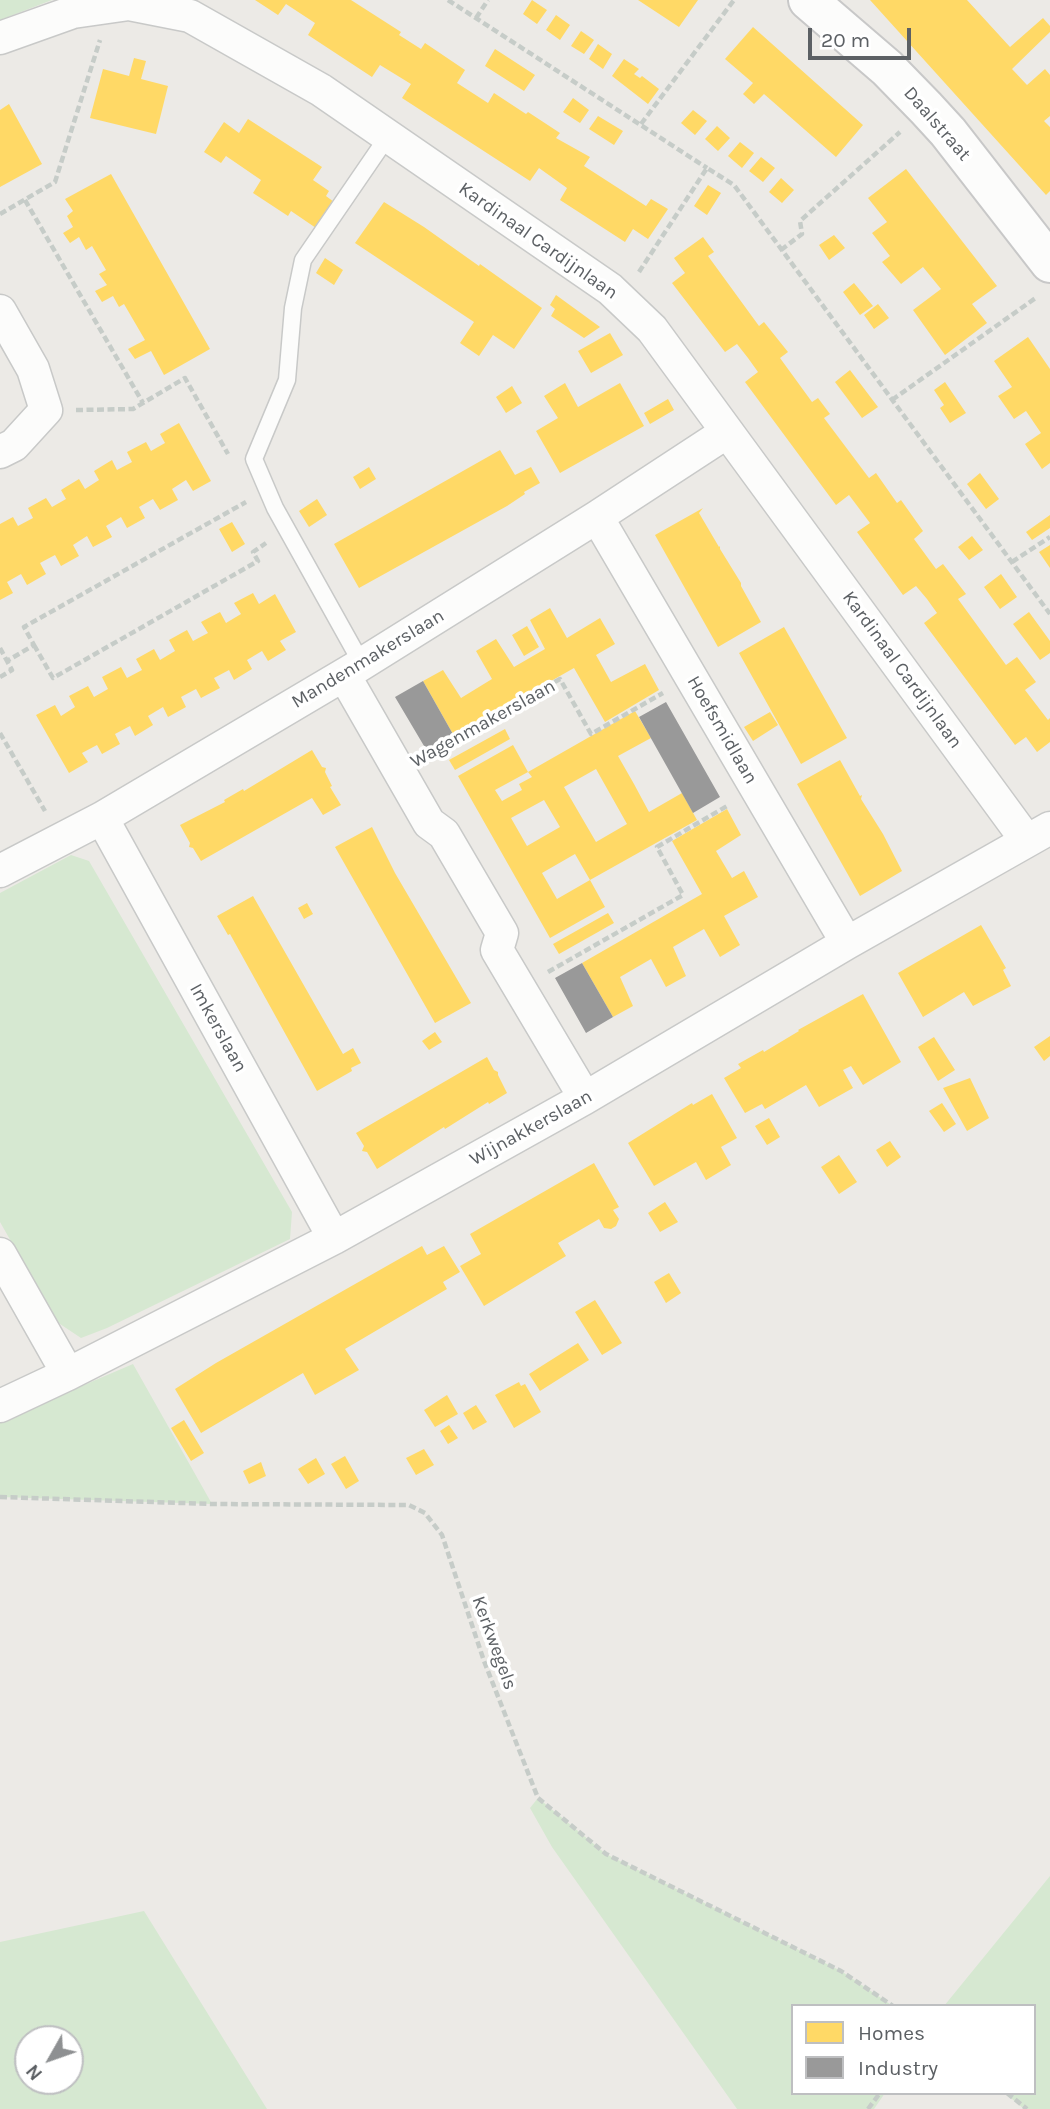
<!DOCTYPE html>
<html>
<head>
<meta charset="utf-8">
<style>
  body { margin:0 }
  #map { position:relative; width:1050px; height:2109px; overflow:hidden; background:#eceae6; font-family:Karla,sans-serif }
  canvas { display:block }
  .legend { position:absolute; left:791px; top:2004px; width:245px; height:91px; box-sizing:border-box; background:#fff; border:2px solid #bebfc1; margin:0; padding:9px 12px; list-style:none; font-size:21px; color:#5c6064 }
  .legend li { display:flex; align-items:center; gap:14px; height:35px }
  .legend b { width:35px; border:2px solid #bebfc1 }
  .north { position:absolute; left:14px; top:2025px; width:70px; height:70px; box-sizing:border-box; background:#fff; border:2px solid #bebfc1; border-radius:50%; rotate:230deg; font-size:19px; font-weight:700; line-height:28px; text-align:center; color:#5c6064 }
  .north::after { content:''; display:block; margin:auto; width:24px; height:32px; background:#8e9092; clip-path:polygon(50% 0,100% 100%,50% 72%,0 100%) }
  .scale { position:absolute; left:808px; top:28px; width:103px; height:32px; box-sizing:border-box; border:4px solid #5c6064; border-top:0; padding-left:9px; font-size:21px; line-height:24px; white-space:nowrap; color:#5c6064; -webkit-text-stroke:5px #fff; paint-order:stroke }
</style>
</head>
<body>
<div id="map">
<canvas width="1050" height="2109"></canvas>
<ul class="legend">
<li><b style="height:19px;background:#ffd966"></b>Homes</li>
<li><b style="height:19px;background:#999"></b>Industry</li>
</ul>
<div class="north">N</div>
<div class="scale">20 m</div>
</div>
<script>
const ctx = document.querySelector('canvas').getContext('2d');
ctx.lineJoin = 'round';
function fillPath(path, color) { ctx.fillStyle = color; ctx.fill(path, 'evenodd'); }
const poly = rows => new Path2D(rows.map(r => 'M' + r).join(''));
function strokePath(path, color, width, dash) { ctx.strokeStyle = color; ctx.lineWidth = width; ctx.lineCap = dash ? 'butt' : 'round'; ctx.setLineDash(dash || []); ctx.stroke(path); }
function label(font, color, halo, rows, align = 'center') {
  ctx.font = font + ' Karla,sans-serif'; ctx.lineWidth = 7; ctx.setLineDash([]); ctx.textBaseline = 'middle'; ctx.strokeStyle = halo; ctx.fillStyle = color; for (const [text, x, y, turn = 0] of rows) {
    ctx.save(); ctx.translate(x, y); ctx.rotate((+turn || 0) * Math.PI / 180); ctx.textAlign = isNaN(turn) ? turn : align; if (halo) ctx.strokeText(text, 0, 0); ctx.fillText(text, 0, 0); ctx.restore();
  }
}
fillPath(poly([
  [0,0,52,0,0,20],
  [71,855,89,861,292,1212,290,1239,107,1328,81,1338,57,1322,0,1222,0,893],
  [133,1364,212,1504,0,1497,0,1421],
  [538,1798,606,1854,841,1971,893,2006,793,2006,793,2093,885,2093,874,2109,737,2109,552,1847,530,1808],
  [1050,1876,1050,2109,1024,2109,1005,2093,1034,2093,1034,2006,944,2006],
  [144,1911,267,2109,0,2109,0,1942],
  [28,2039,70,2039,70,2081,28,2081]
]), '#d6e8d1');
fillPath(poly([
  [255,0,351,0,401,32,399,35,421,49,425,43,465,70,457,83,488,103,494,93,526,114,528,112,560,133,556,138,590,157,584,166,646,206,651,199,668,209,648,239,633,229,625,242,560,200,567,188,539,168,530,181,402,98,411,84,380,65,372,77,308,35,315,23,286,4,278,15],
  [532,0,547,10,537,24,523,14],
  [638,0,698,0,679,27],
  [870,0,967,0,1010,47,1043,18,1050,26,1050,32,1012,69,1027,85,1045,69,1050,75,1050,116,1044,121,1050,127,1050,191,1046,195],
  [556,15,570,25,560,40,546,30],
  [753,27,863,125,836,157,764,94,754,104,743,94,753,83,725,59],
  [581,31,594,40,584,54,571,46],
  [598,44,612,54,603,69,589,59],
  [495,49,535,75,524,91,485,66],
  [134,58,146,61,141,79,168,86,156,134,90,118,103,69,129,76],
  [624,59,639,69,634,74,640,78,642,76,659,89,648,104,612,76],
  [573,98,589,110,580,123,563,112],
  [9,104,42,164,0,187,0,110],
  [693,110,707,121,695,135,681,123],
  [598,116,623,131,614,145,589,129],
  [248,119,322,167,313,180,329,191,326,196,334,202,316,228,291,211,288,216,253,193,261,180,226,156,221,163,204,152,224,122,239,133],
  [717,126,730,138,718,151,705,139],
  [740,142,754,153,742,168,728,156],
  [761,157,775,168,763,182,749,171],
  [906,169,997,286,972,304,987,323,945,355,913,310,941,289,923,267,901,284,882,262,890,256,872,233,887,222,868,198],
  [111,174,210,349,164,375,151,351,135,359,128,349,145,340,124,304,119,307,113,296,102,302,95,291,107,285,99,274,106,270,92,246,86,250,79,237,70,243,63,233,73,227,67,216,73,211,65,199],
  [781,178,794,190,782,203,769,192],
  [708,185,721,193,707,215,694,206],
  [384,202,424,227,479,266,480,264,542,308,514,349,493,335,479,356,460,343,474,322,355,243],
  [834,235,845,248,829,260,819,245],
  [703,237,714,252,708,256,759,326,764,322,788,352,780,358,812,402,818,398,830,414,824,418,869,478,876,473,897,503,901,500,923,531,914,539,936,569,943,564,966,594,958,599,1006,665,1017,657,1036,682,1025,690,1048,720,1050,718,1050,742,1037,752,1026,737,1015,745,924,623,937,613,927,599,916,586,903,595,857,532,870,523,849,495,836,505,745,382,758,372,748,358,737,344,725,352,672,283,685,273,674,258],
  [325,258,343,270,334,285,316,273],
  [854,283,873,306,860,315,843,292],
  [556,295,600,327,584,338,551,316,555,309,550,305],
  [878,304,889,318,874,329,864,315],
  [610,333,623,355,591,373,578,351],
  [1028,337,1050,369,1050,463,1042,469,1025,444,1041,433,1026,411,1014,419,998,396,1012,387,994,361],
  [850,370,878,407,862,418,835,382],
  [945,382,966,413,950,423,940,408,944,405,934,390],
  [565,383,578,407,620,383,644,426,560,473,536,431,558,418,544,396],
  [512,386,522,403,506,413,496,397],
  [668,399,674,410,650,424,644,413],
  [179,423,211,481,193,491,186,480,172,489,178,500,160,510,153,499,139,507,145,518,127,528,121,517,106,526,112,537,93,547,87,536,73,545,79,556,61,566,55,555,40,563,46,574,27,585,21,574,7,582,13,593,0,600,0,524,13,517,18,526,33,518,28,508,46,498,52,507,66,499,61,490,79,479,85,489,99,480,94,471,112,460,117,470,132,462,127,452,146,442,151,451,165,443,160,434],
  [500,450,515,475,531,467,540,483,524,492,525,494,507,506,359,588,334,544],
  [369,467,376,479,360,489,353,477],
  [980,473,999,499,986,509,967,484],
  [317,499,327,515,309,527,299,511],
  [703,508,699,513,719,547,720,546,720,549,741,583,741,586,761,622,718,647,655,535],
  [1050,515,1050,528,1032,540,1026,532],
  [232,522,245,544,232,552,219,529],
  [972,536,983,550,969,560,958,547],
  [1050,545,1050,568,1039,552],
  [1001,574,1017,597,1000,609,984,587],
  [253,593,259,604,275,594,296,632,280,641,286,650,268,661,262,651,247,660,252,669,234,680,229,670,214,678,220,688,201,698,196,689,181,697,186,707,168,717,163,707,148,716,153,725,135,736,130,726,115,734,120,744,102,754,97,745,82,753,88,762,69,773,36,715,55,705,61,716,75,707,69,696,88,686,94,697,108,689,102,677,121,667,127,678,142,670,136,659,154,649,160,660,175,651,169,640,187,630,193,641,208,633,201,622,220,612,226,623,241,614,234,603],
  [550,608,567,638,600,618,615,644,596,655,611,682,645,664,659,690,605,722,574,668,454,736,423,681,443,670,461,698,492,679,476,651,496,639,514,667,545,649,530,620],
  [1029,612,1050,641,1050,653,1040,660,1013,624],
  [527,626,539,647,524,656,512,635],
  [784,627,847,738,801,764,739,653],
  [635,711,651,738,618,756,634,784,649,812,682,793,697,820,590,880,575,854,542,873,557,899,590,880,605,907,550,938,458,776,513,745,528,772],
  [596,769,627,824,596,842,564,787],
  [528,772,532,777,519,784,522,790,502,801,495,790],
  [544,800,560,827,527,846,511,818],
  [770,712,778,725,753,741,744,727],
  [505,729,510,739,455,770,449,760],
  [312,750,322,767,326,768,325,772,332,786,330,787,341,805,323,815,312,798,201,861,193,848,189,847,190,843,180,825,225,802,224,800,243,789,244,791],
  [840,760,860,796,862,795,861,799,883,834,902,871,860,896,797,784],
  [727,809,741,835,716,851,732,878,744,871,758,897,724,916,740,945,720,957,704,929,673,947,686,976,666,987,651,959,620,977,633,1006,613,1017,582,963,702,894,672,841],
  [372,827,395,873,471,1003,435,1023,335,847],
  [253,896,343,1054,353,1048,361,1063,351,1068,352,1071,317,1091,230,934,228,935,217,916],
  [307,903,313,914,304,919,298,908],
  [608,913,614,923,559,954,553,944],
  [981,925,1006,968,1003,970,1011,986,973,1006,964,992,923,1017,898,973],
  [863,994,901,1062,863,1085,851,1066,843,1070,853,1088,819,1107,806,1085,765,1109,762,1104,745,1113,724,1078,741,1068,738,1064,763,1050,764,1052,799,1031,798,1030],
  [435,1032,442,1042,429,1050,422,1041],
  [1050,1036,1050,1056,1044,1061,1034,1047],
  [934,1037,955,1070,938,1081,918,1047],
  [487,1057,494,1070,498,1072,498,1075,507,1093,489,1104,488,1102,445,1129,444,1127,377,1169,367,1152,362,1151,364,1146,356,1133],
  [970,1078,989,1118,967,1131,943,1088],
  [712,1094,737,1138,721,1147,731,1165,706,1180,696,1162,654,1186,628,1143,692,1103,693,1105],
  [942,1103,956,1124,944,1132,929,1111],
  [769,1118,780,1137,767,1145,755,1126],
  [890,1141,901,1157,887,1167,876,1150],
  [839,1155,857,1182,839,1194,821,1167],
  [594,1163,619,1207,613,1210,619,1219,616,1226,611,1229,604,1228,599,1219,558,1243,566,1256,484,1306,460,1266,481,1254,470,1234],
  [665,1202,678,1222,660,1232,648,1213],
  [422,1246,427,1255,444,1246,460,1272,443,1282,447,1289,345,1349,359,1370,315,1395,303,1373,201,1433,175,1389,216,1363],
  [669,1273,681,1293,666,1303,654,1282],
  [595,1300,622,1343,602,1355,575,1312],
  [578,1343,589,1360,540,1391,529,1374],
  [519,1382,521,1386,525,1384,541,1412,514,1428,495,1395],
  [447,1395,458,1414,435,1427,424,1410],
  [476,1405,487,1422,473,1430,463,1413],
  [184,1420,204,1453,191,1461,171,1428],
  [449,1425,458,1438,448,1444,440,1431],
  [424,1449,434,1465,416,1475,406,1458],
  [345,1456,359,1481,346,1489,331,1464],
  [316,1458,325,1474,308,1484,298,1469],
  [261,1462,266,1476,249,1484,243,1471]
]), '#ffd966');
fillPath(poly([
  [423,681,454,736,427,751,395,697],
  [666,702,720,797,693,813,639,717],
  [582,963,613,1017,586,1033,555,978]
]), '#999');
const lane = poly([
  [362,664,275,508,254,459,287,380,293,308,303,260,388,136]
]);
const street = poly([
  [0,38,73,12,129,4,190,16,321,90,610,289,652,329,1027,841],
  [0,311,33,369,46,410,14,445,0,452],
  [597,517,847,943],
  [344,675,429,823,444,834,502,933,497,950,585,1098],
  [102,818,334,1238],
  [0,871,102,818,352,670,597,517,727,432],
  [0,1254,68,1374],
  [0,1406,68,1374,334,1238,585,1098,847,943,1050,828]
]);
const secondary = poly([
  [808,0,887,68,926,108,948,132,1050,263]
]);
strokePath(lane, '#c8c9c8', 19);
strokePath(street, '#c8c9c8', 35);
strokePath(secondary, '#c8c8c8', 42);
strokePath(poly([
  [448,0,707,168],
  [476,18,488,0],
  [641,124,734,0],
  [25,200,143,403],
  [0,214,55,182,100,40],
  [781,250,802,234,800,221,900,132],
  [639,272,707,168,734,185,1050,614],
  [892,400,1037,297],
  [76,410,133,409,185,378,228,454],
  [1012,562,1050,537],
  [34,645,53,678,258,561,253,552,266,543],
  [0,648,7,661],
  [0,677,12,670,7,661,34,645,24,627,246,502],
  [0,733,45,811],
  [427,755,560,679,591,734,663,693],
  [548,972,683,895,657,847,727,806],
  [0,1497,212,1504,409,1505,425,1513,442,1535,484,1661,538,1798,606,1854,841,1971,893,2006],
  [1007,2093,1027,2109],
  [868,2109,880,2093]
]), '#c6ccc8', 4.5, [7, 3.5]);
strokePath(lane, '#fcfcfb', 16);
strokePath(street, '#fcfcfb', 32);
strokePath(secondary, '#fcfcfb', 38);
label('19px', '#5c6064', '#fff', [
  ["Daalstraat",937,124,49],
  ["Kardinaal Cardijnlaan",538,241,35],
  ["Mandenmakerslaan",368,659,-31],
  ["Kardinaal Cardijnlaan",902,670,54],
  ["Wagenmakerslaan",483,724,-29],
  ["Hoefsmidlaan",722,730,60],
  ["Imkerslaan",218,1028,61],
  ["Wijnakkerslaan",531,1128,-29],
  ["Kerkwegels",494,1643,70]
]);
</script>
</body>
</html>
